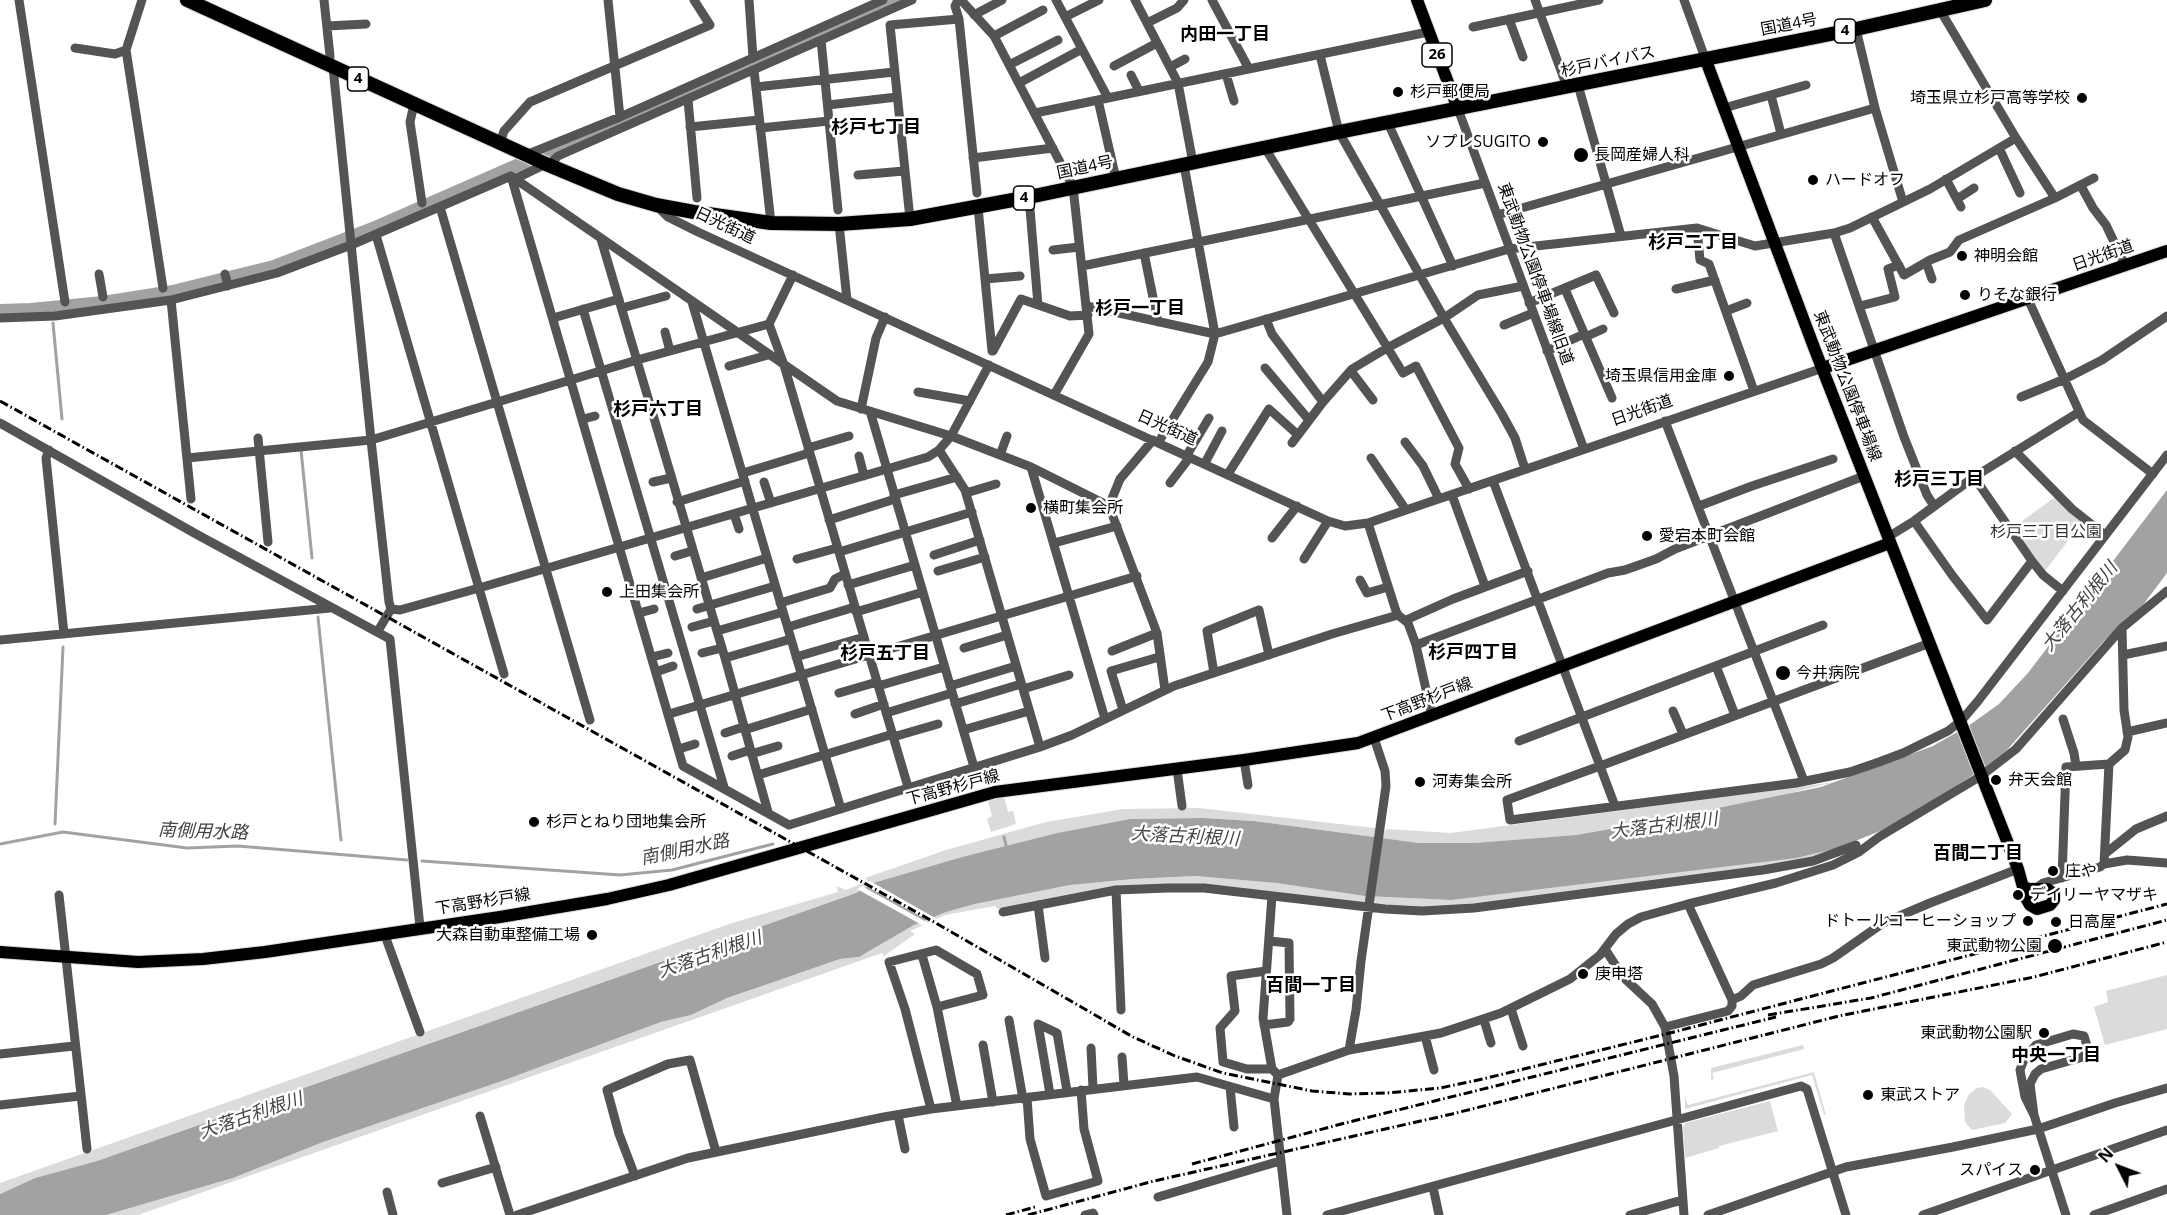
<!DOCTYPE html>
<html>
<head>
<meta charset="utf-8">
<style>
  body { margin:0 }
  #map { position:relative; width:2167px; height:1215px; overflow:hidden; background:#fff; font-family:"Open Sans",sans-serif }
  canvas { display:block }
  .north { position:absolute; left:2089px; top:1137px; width:60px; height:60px; -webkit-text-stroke:4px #fff; paint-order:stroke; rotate:312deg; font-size:16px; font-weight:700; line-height:24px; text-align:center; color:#000 }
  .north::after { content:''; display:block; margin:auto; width:21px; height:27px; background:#000; clip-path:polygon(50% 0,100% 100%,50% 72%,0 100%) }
</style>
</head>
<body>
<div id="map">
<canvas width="2167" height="1215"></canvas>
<div class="north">N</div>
</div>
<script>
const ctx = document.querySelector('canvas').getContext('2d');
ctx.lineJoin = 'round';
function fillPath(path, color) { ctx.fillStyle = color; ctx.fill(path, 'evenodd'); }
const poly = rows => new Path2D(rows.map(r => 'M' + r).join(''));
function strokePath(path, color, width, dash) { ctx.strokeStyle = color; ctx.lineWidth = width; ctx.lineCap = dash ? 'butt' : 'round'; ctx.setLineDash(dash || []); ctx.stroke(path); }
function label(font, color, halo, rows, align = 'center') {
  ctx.font = font + ' "Open Sans","Noto Sans JP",sans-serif'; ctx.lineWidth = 5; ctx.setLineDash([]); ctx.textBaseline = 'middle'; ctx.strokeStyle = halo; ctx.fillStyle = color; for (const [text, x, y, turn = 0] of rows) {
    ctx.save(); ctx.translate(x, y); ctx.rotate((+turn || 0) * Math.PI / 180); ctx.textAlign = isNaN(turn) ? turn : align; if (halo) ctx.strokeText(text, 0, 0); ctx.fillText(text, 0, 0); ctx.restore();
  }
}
fillPath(poly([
  [2055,497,2083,521,2045,571,2014,527],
  [1835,782,1762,800,1576,835,1474,843,1419,843,1254,821,1203,818,1130,819,1057,833,962,857,873,883,856,893,97,1161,35,1178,0,1194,0,1183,732,923,838,892,837,886,846,890,868,881,865,878,946,850,1046,822,1123,809,1199,808,1375,828,1385,831,1387,829,1451,833],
  [1004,796,1008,812,1013,811,1016,824,991,832,987,819,992,816,987,798],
  [1838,848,1799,861,1500,902,1416,909,1204,886,1117,887,998,909,995,906,945,915,910,931,915,934,884,956,882,953,138,1215,106,1215,233,1178,323,1142,502,1081,661,1022,691,1015,727,998,765,985,840,959,859,957,914,925,946,912,975,904,1070,885,1133,879,1195,876,1276,883,1365,896,1451,900],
  [2167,975,2167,1029,2105,1045,2094,1007,2108,1002,2106,991],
  [1803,1045,1804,1049,1712,1073,1714,1078,1711,1081,1711,1068],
  [1814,1072,1826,1115,1824,1115,1812,1075,1685,1109,1685,1097,1688,1105],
  [1983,1087,1990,1090,2012,1114,2005,1123,1972,1130,1965,1122,1964,1105,1969,1094,1977,1088],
  [1770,1101,1778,1131,1719,1146,1719,1148,1685,1158,1683,1127,1685,1123]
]), '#dbdbdb');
fillPath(poly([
  [2167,490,2167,573,2143,605,2104,641,2006,751,1987,766,1895,825,1838,848,1796,858,1451,900,1365,896,1276,883,1195,876,1133,879,1070,885,975,904,946,912,914,925,859,957,840,959,765,985,727,998,691,1015,661,1022,502,1081,323,1142,233,1178,106,1215,0,1215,0,1194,35,1178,97,1161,856,893,873,883,962,857,1057,833,1130,819,1203,818,1254,821,1419,843,1474,843,1576,835,1654,821,1821,787,1933,746,1971,724,1999,704,2028,673]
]), '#a2a2a2');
fillPath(poly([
  [870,881,937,919,931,922,864,885],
  [862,886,928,923,922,925,857,889]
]), '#fff');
strokePath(poly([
  [53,323,62,419],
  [301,450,312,558],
  [318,617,341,840],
  [55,824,63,647],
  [1004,837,1007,849],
  [0,844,63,832,187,848,238,846,407,860],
  [422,861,620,875,672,870,773,844]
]), '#a2a2a2', 3);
strokePath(poly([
  [0,312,31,311,103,304,173,293,274,268,373,230,898,0]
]), '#a2a2a2', 16);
const major = poly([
  [1417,0,1458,109],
  [1705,58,1815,350,2018,869,2026,898,2030,905,2037,909,2050,905,2054,900,2054,894,2047,889,2029,889,2024,887],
  [1823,368,2167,251],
  [0,952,138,962,203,959,265,952,500,917,607,899,669,885,995,792,1244,760,1358,743,1890,543]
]);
const highway = poly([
  [187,0,546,164,618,194,656,205,694,212,771,223,839,224,910,219,1029,197,1339,132,1856,29,1985,0]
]);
strokePath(major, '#dbdbdb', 14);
strokePath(highway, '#dbdbdb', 16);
strokePath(poly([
  [19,0,65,302],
  [324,0,330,56,329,65],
  [608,0,620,117],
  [749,0,753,58],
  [958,0,955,6,959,19,977,193],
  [961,0,994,36,1073,187,1089,334,1054,395],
  [1056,0,1108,98],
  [1135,0,1178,83,1193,163],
  [1212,0,1249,69],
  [1535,0,1567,87],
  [1684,0,1705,58],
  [974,15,1002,0],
  [1065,17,1099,0],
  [1509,19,1523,57],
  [1147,23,1177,8,1184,0],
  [327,26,366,24],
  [1473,27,1599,0],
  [1856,29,1875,108,1903,202],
  [994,36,1043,10],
  [75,48,115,54,126,50,142,0],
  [126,50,163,288],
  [1320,55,1339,132,1444,318,1502,414,1515,438,1525,469],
  [1009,65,1058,40],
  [1114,66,1157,43],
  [333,67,371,440,389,602,391,609,378,631],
  [1170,67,1185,59],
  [754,70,771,223],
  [1226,74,1234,101],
  [1131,75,1139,91],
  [1019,83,1082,49],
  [1578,85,1621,236],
  [756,87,894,72],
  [1771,95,1781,134],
  [688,100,697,198],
  [1098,100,1116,179],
  [414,104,410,122,422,203],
  [828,105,897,97],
  [1724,108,1806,85],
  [1458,109,1584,449],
  [1035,113,1428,32],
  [829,121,838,210],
  [1388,123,1453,266],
  [690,127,759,120],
  [760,128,829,121,821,40],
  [500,143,504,131,530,102,710,25,694,0],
  [1265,148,1403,373,1416,366,1459,448,1455,464,1469,489],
  [1999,148,2020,193],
  [526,155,620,117,883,0],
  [973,158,1053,148],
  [549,165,558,156,912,0],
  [1184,165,1215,334,1509,249,1697,228,1755,246,1834,233,1850,228,1930,189,2016,138,1940,10],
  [858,175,904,171],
  [511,176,683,766,789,825,1040,747],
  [515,179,546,164],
  [1946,179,1961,207],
  [2081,186,2093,208,2106,225,2125,265],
  [1029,197,1038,305],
  [2055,198,2094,178],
  [1957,199,1974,188],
  [656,205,668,217,698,232,1328,521,1345,526,1368,523,1823,368],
  [440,207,590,720],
  [978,207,992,351],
  [1497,215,1875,108],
  [1872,217,1904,275,1930,260,1950,252,1959,240,2055,198,2016,138],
  [910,219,890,25,959,19],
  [839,224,847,300],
  [1697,228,1700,260,1709,264,1754,391],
  [1834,233,1904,437,1927,495,1934,506],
  [376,235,504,674],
  [601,239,725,658,768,812],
  [1053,250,1079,247],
  [1144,253,1158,322],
  [1926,262,1932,279],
  [1082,266,1485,183],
  [99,274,103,297],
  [225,274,228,286],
  [793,275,769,324,784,365,908,787],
  [985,279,1020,276],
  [1565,289,1612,398],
  [1676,289,1715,280],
  [2028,299,2083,420,2153,474],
  [171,300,191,499],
  [692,302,841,809],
  [1529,303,1596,275,1614,313],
  [1087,306,1215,334,1208,362,1158,443],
  [1860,306,1895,297,1888,269,1899,265],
  [622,308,666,296],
  [583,309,724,787],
  [1726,311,1747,303],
  [0,318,55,316,171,300,277,273,351,245,511,176,837,401,951,436,1031,467,1109,506,1120,479,1153,440],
  [553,318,619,299],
  [1266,319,1272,334,1323,402],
  [1504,325,1533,313],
  [665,332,670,351],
  [1585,337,1603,329],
  [993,351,1021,299,1070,316,1088,315],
  [1547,351,1584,334],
  [729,366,768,355],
  [1265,368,1309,420],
  [1351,371,1373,400],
  [918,392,970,401],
  [2021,397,2065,379,2102,360,2167,316],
  [861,409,876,338,885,317],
  [870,411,974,767],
  [583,419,595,416],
  [1665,421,1804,781],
  [0,423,196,534,390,639,420,927],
  [258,438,268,542],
  [1405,442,1423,466,1439,499],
  [1292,443,1323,402,1352,369,1387,348,1444,318,1478,295,1523,286],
  [808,448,849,436],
  [49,450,46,458,64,634],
  [939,450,965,490,1040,747,1072,735,1174,686,1332,634,1398,615],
  [2015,451,2072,509,2105,535],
  [1000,455,1007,436],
  [1187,455,1209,418],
  [859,456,864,476],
  [187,458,371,440,637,360,769,324],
  [1371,458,1406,510],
  [1205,463,1222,431],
  [1031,467,1105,719],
  [743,473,809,453],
  [1228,474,1269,409,1297,434],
  [1974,477,2032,561,2043,575,2063,591],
  [1493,481,1600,766,1930,643],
  [653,482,671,478],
  [764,482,771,503],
  [1170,483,1190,457],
  [966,493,996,484],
  [894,495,957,477],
  [1452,495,1485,586],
  [677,502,745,481],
  [1109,506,1157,633,1165,690],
  [1699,506,1752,486,1833,459],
  [734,514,739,529],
  [829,520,895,499],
  [1914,521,1952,575,1987,620,2032,561],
  [1368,523,1396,611,1398,615,1408,623,1416,645,1432,716],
  [1888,537,1914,521,1974,477,2079,412],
  [1272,538,1297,506],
  [1054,543,1117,526],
  [839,552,972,512],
  [934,555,980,540],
  [675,556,692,551],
  [797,559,837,548],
  [1304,559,1328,521],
  [938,571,985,557],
  [701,578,767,558],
  [1360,580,1367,593,1388,587],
  [848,585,915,565],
  [780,603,830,588,835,579,845,574],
  [391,609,400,610,479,588,928,457,939,450,951,436,989,365],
  [697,609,775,586],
  [856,612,923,592],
  [639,613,654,609],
  [1406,620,1453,599,1528,571],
  [692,627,714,621],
  [788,627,855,607],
  [717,631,783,612],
  [0,640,330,608],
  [1416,645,1608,573,1625,570,1656,559,1675,549,1864,476],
  [964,648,1007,635],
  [1112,651,1157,633],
  [702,653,722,648],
  [2123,655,2167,646],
  [652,657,668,653],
  [796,657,864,637],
  [725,658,791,639],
  [1716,666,1735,715],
  [656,672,673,666],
  [1214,673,1207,631,1259,610,1269,655],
  [878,686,944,667],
  [950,686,1016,666],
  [1023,689,1069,675],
  [839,693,877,682],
  [955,704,1021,684],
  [1123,710,1111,671,1159,657],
  [1673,711,1683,734],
  [886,713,952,693],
  [669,714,1137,576],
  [855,714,884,704],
  [2063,719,2074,753,2076,766],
  [744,730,812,709],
  [963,730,1029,711],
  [2127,732,2167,723],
  [725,733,743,727],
  [893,737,938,724],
  [1519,741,1823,625],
  [679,749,695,744],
  [751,754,778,746],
  [732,756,750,750],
  [1244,760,1248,785],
  [1177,769,1182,806],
  [758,775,893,734],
  [1615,806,1600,766,1507,800,1510,820,1796,783,1850,772,1879,762,1903,753,1948,731,1961,721,1978,701,2167,455],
  [2106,853,2136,829,2167,816],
  [2104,864,2109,764,2125,750,2128,737,2124,710,2122,628],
  [2062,878,2066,767,2109,764],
  [2035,889,2043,883,2100,867,2104,864,2127,860,2167,863],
  [1116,890,1121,1010],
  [59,895,87,1149],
  [1272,896,1263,1018,1272,1069],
  [1038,905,1045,958],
  [1003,912,1116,890,1168,888,1204,888,1385,909,1422,911,1474,908,1763,870,1813,861,1856,845],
  [386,933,387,941,420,1032],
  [1605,949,1623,977,1652,1004,1665,1027,1674,1076,1684,1215],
  [922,955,937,1007,957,1106],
  [1266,971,1231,976,1235,1011,1220,1028,1223,1062,1247,1069,1272,1069,1278,1075],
  [1732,1000,1741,996,1753,985,1821,964,1833,958,1883,923,1930,903,2018,869],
  [1511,1009,1523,1046],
  [1009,1020,1023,1099],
  [1484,1020,1491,1043],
  [1264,1025,1288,1022,1290,1019,1289,943,1269,941],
  [1665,1027,1728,1011,1732,1006,1732,1000,1688,904],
  [1425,1036,1434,1070],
  [983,1045,993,1102],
  [1091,1048,1093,1088],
  [1349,1050,1356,1010,1361,961,1386,786,1385,771,1374,738],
  [0,1054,74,1046],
  [1122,1057,1124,1085],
  [1230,1087,1234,1127],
  [1050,1094,1038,1024,1057,1033,1067,1091],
  [1027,1098,1030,1139,1046,1196,1098,1181,1084,1129,1081,1090],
  [1274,1099,1287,1215],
  [0,1105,80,1096],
  [931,1109,905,1009,889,962,936,950,977,974,983,995,937,1007],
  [898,1115,905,1149],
  [2034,1115,2030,1084,2035,1074,2041,1069,2083,1057,2088,1049,2084,1036,2073,1034,2036,1045,2025,1057,2020,1070,2025,1097,2034,1115,2066,1215],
  [480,1116,510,1215],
  [635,1176,619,1134,607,1090,668,1064,690,1060,716,1152],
  [442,1183,496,1167],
  [1433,1187,1439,1215],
  [387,1192,393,1215],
  [1158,1197,1280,1161],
  [517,1215,688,1158,884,1117,931,1109,1197,1077,1274,1099,1278,1075,1349,1050,1441,1033,1501,1013,1570,979,1600,955,1616,934,1628,924,1641,917,1688,904,1776,883,1833,865,1859,852,1879,837,1981,776,2016,749,2122,628,2167,591],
  [1085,1215,1093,1213,1094,1215],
  [1327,1215,1801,1086,1807,1089,1846,1215],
  [1630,1215,1682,1200],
  [1708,1215,1846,1167,1953,1147,2038,1129,2115,1103,2167,1088],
  [1923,1215,2167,1130],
  [2094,1215,2167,1189]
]), '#545454', 9);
strokePath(major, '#000', 12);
strokePath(highway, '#000', 14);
strokePath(poly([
  [0,401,934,922,1133,1037,1175,1056,1223,1073,1312,1091,1350,1094,1387,1093,1440,1088,1483,1079,1666,1034,2167,904],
  [1768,1015,1871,998,2167,920],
  [1192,1164,1345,1123,1776,1017],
  [1006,1215,1035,1207],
  [1028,1215,1154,1181,1452,1114,1839,1016,2034,977,2167,942]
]), '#000', 3, [9, 3, 1.5, 3]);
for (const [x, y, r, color] of [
  [1398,92,6,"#000"],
  [2082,98,6,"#000"],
  [1543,142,6,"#000"],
  [1581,155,8,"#000"],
  [1813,180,6,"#000"],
  [1962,256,6,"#000"],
  [1965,295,6,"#000"],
  [1729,376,6,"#000"],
  [1031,508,6,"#000"],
  [1647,536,6,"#000"],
  [607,592,6,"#000"],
  [1783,673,8,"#000"],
  [1996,780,6,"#000"],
  [1420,782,6,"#000"],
  [534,822,6,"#000"],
  [2053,871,6,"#000"],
  [2018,895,6,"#000"],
  [2028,921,6,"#000"],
  [2056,922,6,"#000"],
  [592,935,6,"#000"],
  [2055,946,8,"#000"],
  [1583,974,6,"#000"],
  [2044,1033,6,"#000"],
  [1868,1095,6,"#000"],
  [2035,1170,6,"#000"]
]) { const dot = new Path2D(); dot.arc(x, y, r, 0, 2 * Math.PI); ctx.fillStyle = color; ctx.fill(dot); strokePath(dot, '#fff', 2); }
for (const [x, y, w] of [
  [1845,31,21],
  [1437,55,30],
  [358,79,21],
  [1024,198,21]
]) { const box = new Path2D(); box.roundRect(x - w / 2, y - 12, w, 24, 4.5); ctx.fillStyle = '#fff'; ctx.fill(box); strokePath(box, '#000', 1.5); }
label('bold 15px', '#000', null, [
  ["4",1845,31],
  ["26",1437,55],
  ["4",358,79],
  ["4",1024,198]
]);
label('16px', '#000', '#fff', [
  ["国道4号",1789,25,-11],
  ["杉戸バイパス",1608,62,-12],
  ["国道4号",1085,168,-12],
  ["日光街道",725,226,25],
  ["日光街道",2103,256,-19],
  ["東武動物公園停車場線旧道",1535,274,70],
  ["東武動物公園停車場線",1847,386,69],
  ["日光街道",1642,411,-19],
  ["日光街道",1167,428,24],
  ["下高野杉戸線",1427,700,-21],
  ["下高野杉戸線",953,788,-15],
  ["下高野杉戸線",483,902,-9]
]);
label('16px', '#000', '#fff', [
  ["杉戸郵便局",1410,92],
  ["埼玉県立杉戸高等学校",2070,98,"right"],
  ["ソプレSUGITO",1531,142,"right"],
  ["長岡産婦人科",1594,155],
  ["ハードオフ",1825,180],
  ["神明会館",1974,256],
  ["りそな銀行",1977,295],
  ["埼玉県信用金庫",1717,376,"right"],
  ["横町集会所",1043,508],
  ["愛宕本町会館",1659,536],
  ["上田集会所",619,592],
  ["今井病院",1796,673],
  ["弁天会館",2008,780],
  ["河寿集会所",1432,782],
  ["杉戸とねり団地集会所",546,822],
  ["庄や",2065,871],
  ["デイリーヤマザキ",2030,895],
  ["ドトールコーヒーショップ",2016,921,"right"],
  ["日高屋",2068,922],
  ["大森自動車整備工場",580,935,"right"],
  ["東武動物公園",2042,946,"right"],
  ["庚申塔",1595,974],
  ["東武動物公園駅",2032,1033,"right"],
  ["東武ストア",1880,1095],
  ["スパイス",2023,1170,"right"]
], 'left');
label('16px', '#323232', '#fff', [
  ["杉戸三丁目公園",2046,532]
]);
label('bold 18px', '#000', '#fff', [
  ["内田一丁目",1225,35],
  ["杉戸七丁目",876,128],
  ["杉戸二丁目",1693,243],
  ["杉戸一丁目",1140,309],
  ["杉戸六丁目",658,410],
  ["杉戸三丁目",1939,480],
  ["杉戸四丁目",1473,653],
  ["杉戸五丁目",885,654],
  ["百間二丁目",1978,854],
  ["百間一丁目",1311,986],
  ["中央一丁目",2056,1056]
]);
label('italic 18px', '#434343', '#fff', [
  ["大落古利根川",2080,607,-51],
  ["大落古利根川",1664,826,-7],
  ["南側用水路",203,832,2],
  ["大落古利根川",1185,837,3],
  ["南側用水路",685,850,-12],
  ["大落古利根川",710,955,-19],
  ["大落古利根川",251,1116,-19]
]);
</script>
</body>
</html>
